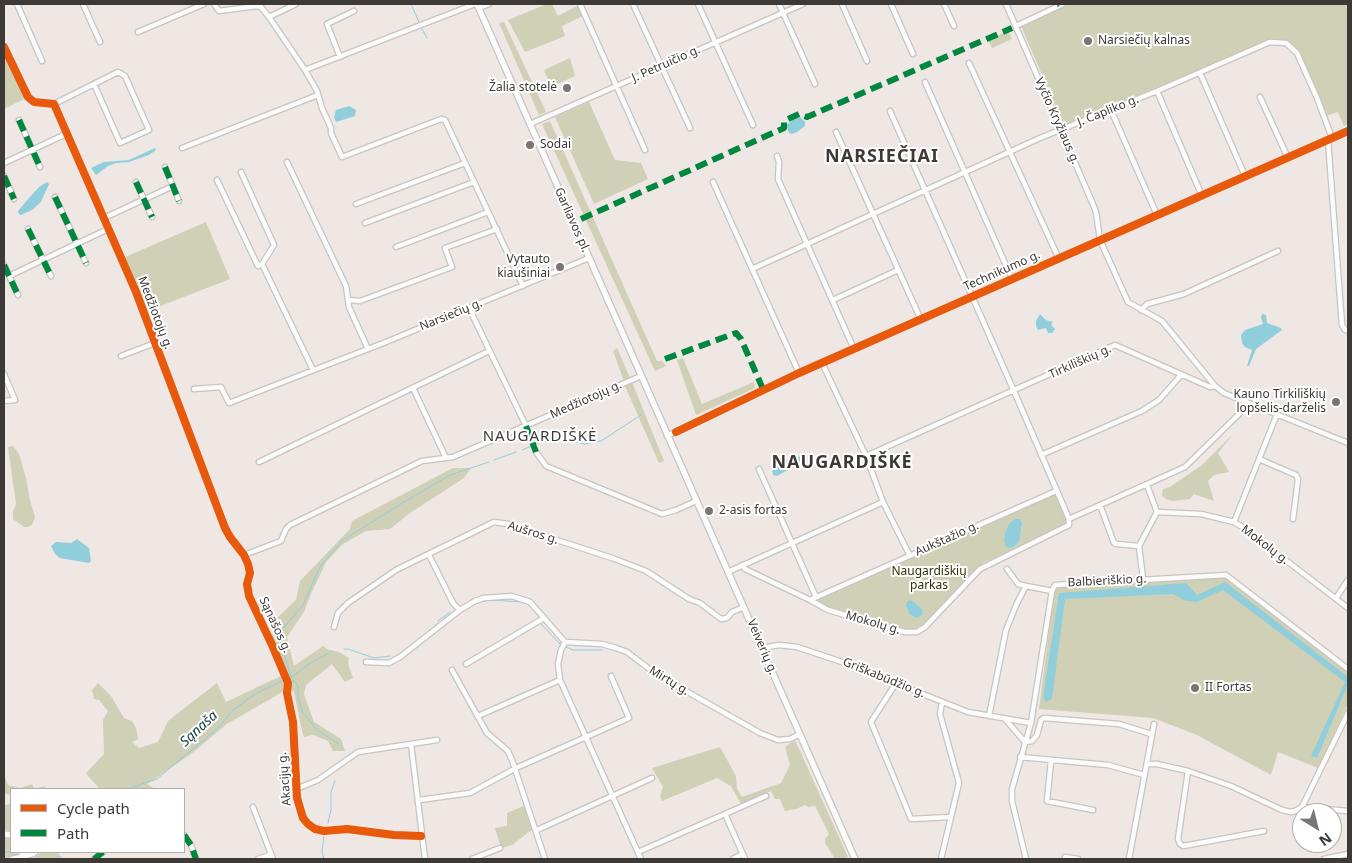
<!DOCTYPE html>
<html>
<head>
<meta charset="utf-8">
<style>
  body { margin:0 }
  #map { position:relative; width:1352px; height:863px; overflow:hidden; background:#eee7e4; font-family:"Noto Sans",sans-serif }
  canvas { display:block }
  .frame { position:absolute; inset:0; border:5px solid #3d3937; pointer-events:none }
  .legend { position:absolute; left:10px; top:788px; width:175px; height:65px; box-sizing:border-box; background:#fff; border:1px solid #b1b0af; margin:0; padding:6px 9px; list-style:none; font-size:15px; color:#3d3937 }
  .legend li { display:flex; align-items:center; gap:10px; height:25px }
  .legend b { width:25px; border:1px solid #b1b0af }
  .north { position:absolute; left:1292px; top:803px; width:50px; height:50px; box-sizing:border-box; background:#fff; border:1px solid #b1b0af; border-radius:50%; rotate:144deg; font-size:14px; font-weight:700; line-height:20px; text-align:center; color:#3d3937 }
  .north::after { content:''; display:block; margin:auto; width:18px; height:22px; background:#7b7674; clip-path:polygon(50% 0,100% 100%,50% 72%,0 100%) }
</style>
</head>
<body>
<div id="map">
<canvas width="1352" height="863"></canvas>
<div class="frame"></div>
<ul class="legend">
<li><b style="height:6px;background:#e8590c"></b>Cycle path</li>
<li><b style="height:6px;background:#00873e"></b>Path</li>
</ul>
<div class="north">N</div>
</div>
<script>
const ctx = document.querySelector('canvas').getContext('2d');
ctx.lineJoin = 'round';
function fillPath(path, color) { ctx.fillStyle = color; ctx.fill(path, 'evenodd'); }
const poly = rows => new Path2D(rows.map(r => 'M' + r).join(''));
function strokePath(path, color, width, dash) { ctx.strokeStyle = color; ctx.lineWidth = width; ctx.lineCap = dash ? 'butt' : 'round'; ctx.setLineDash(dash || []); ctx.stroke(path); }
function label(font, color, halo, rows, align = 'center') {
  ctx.font = font + ' "Noto Sans",sans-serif'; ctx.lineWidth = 4; ctx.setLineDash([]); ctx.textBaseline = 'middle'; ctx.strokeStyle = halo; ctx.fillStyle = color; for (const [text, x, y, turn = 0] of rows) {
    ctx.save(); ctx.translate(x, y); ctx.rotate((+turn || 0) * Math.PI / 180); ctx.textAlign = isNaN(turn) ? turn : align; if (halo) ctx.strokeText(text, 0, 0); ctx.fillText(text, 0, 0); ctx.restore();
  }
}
fillPath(poly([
  [547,4,552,4,558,16,579,5,583,16,562,26,565,36,525,52,508,20],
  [1070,4,1348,4,1348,124,1344,126,1338,112,1326,116,1299,53,1294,46,1278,40,1263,43,1064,126,1021,26],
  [504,22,546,112,539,115,499,23],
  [1008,31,1012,39,992,48,988,40],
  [4,51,26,98,4,109],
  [570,58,575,76,551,87,544,70],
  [589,102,615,160,641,163,648,179,594,204,555,117],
  [550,121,657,361,662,361,666,366,655,371,542,124],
  [206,222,230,279,145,312,123,258],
  [617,348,630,378,624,381,613,351],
  [683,358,702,404,754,382,755,388,696,415,677,360],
  [632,382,664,461,659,463,625,386],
  [1233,434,1218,453,1229,472,1214,475,1208,481,1214,501,1194,494,1190,499,1172,501,1166,499,1162,496,1163,489,1170,487,1202,465],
  [13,446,19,454,26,478,30,500,35,517,32,525,28,527,24,527,13,519,13,512,16,504,8,447],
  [453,468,471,468,464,478,410,513,390,529,366,531,343,544,326,562,310,596,304,612,287,637,294,666,323,646,329,650,339,652,349,658,348,664,353,678,345,682,332,664,306,685,304,694,314,722,341,739,345,751,333,751,328,741,313,735,304,737,302,731,294,692,291,689,284,691,227,724,191,754,147,784,155,789,100,789,88,776,86,773,104,754,103,720,108,711,99,700,94,699,92,690,98,683,111,696,124,718,132,721,136,728,138,739,132,742,139,748,158,742,168,721,217,683,226,702,287,673,271,634,278,617,296,600,300,581,350,529,352,521],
  [1051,495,1054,495,1057,496,1068,520,1067,523,1063,527,983,563,919,628,909,630,828,607,819,603,819,599,822,596],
  [1022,527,1020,540,1014,547,1009,548,1005,533,1008,528],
  [913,601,922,609,923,614,921,616,916,618,909,614,906,606],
  [1225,578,1348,672,1348,704,1318,768,1278,752,1271,775,1197,735,1153,718,1039,709,1054,593,1059,586],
  [793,741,796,742,848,857,845,859,835,859,825,843,825,839,829,834,815,806,808,807,805,805,796,809,785,811,780,799,775,799,771,791,741,804,731,786,717,778,662,801,660,796,663,787,652,768,720,747,736,776,737,789,742,797,781,783,790,765,785,747],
  [4,775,8,785,20,788,32,784,34,788,37,788,45,786,44,789,11,789,11,795,4,793],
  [11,803,11,831,4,829,4,806],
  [526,805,534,828,512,845,501,848,495,828,507,826,507,813],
  [4,837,11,839,11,852,18,852,15,859,4,859],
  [42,852,57,852,63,859,33,859]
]), '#cfd0b6');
fillPath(poly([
  [349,106,356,110,355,116,336,122,334,117,336,110],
  [800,117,805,122,805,126,797,132,792,134,789,133,786,125,793,120],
  [155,148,156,150,149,155,129,162,116,163,108,166,96,175,91,168,104,162,129,160],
  [47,182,49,184,41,202,32,210,21,215,18,213,18,211,29,198,39,187],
  [1040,314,1046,320,1053,322,1051,325,1055,329,1052,333,1048,333,1046,328,1038,330,1036,326,1036,321],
  [1262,314,1266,315,1267,323,1281,328,1282,330,1256,349,1249,366,1247,366,1252,350,1245,347,1242,343,1241,335,1245,330,1263,324,1261,317],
  [796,456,800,457,802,462,777,476,773,475,772,468,775,465],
  [1015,519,1020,519,1022,523,1020,540,1014,547,1009,548,1006,547,1004,541,1005,533,1009,524],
  [77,539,89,548,91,561,89,563,60,558,55,554,51,546,56,542,71,543],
  [1225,582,1348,677,1348,684,1317,758,1311,756,1345,682,1223,590,1197,602,1186,601,1173,594,1065,599,1052,699,1046,702,1043,697,1059,593,1186,583,1197,595],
  [909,600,913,601,922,609,923,614,921,616,916,618,909,614,906,606,907,602]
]), '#90cedc');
strokePath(poly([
  [411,4,419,22],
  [422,29,427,38],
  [535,444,540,442,568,440,584,444,601,441,641,415],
  [522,450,532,446],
  [494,460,516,452],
  [480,602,490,600,524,602],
  [438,621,450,612],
  [541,624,560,644],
  [566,647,573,650,602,650],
  [344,649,348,649,374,658,390,656],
  [291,677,278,634,303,605,321,565,343,540,409,499,450,475,489,462],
  [289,679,309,664,332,651],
  [293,680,298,686,298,698,303,713,317,730,339,744],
  [127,789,157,779,219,727,233,710,255,694,284,680],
  [328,823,331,810,331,792,335,781],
  [4,853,11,851],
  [324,859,322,852,324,836]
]), '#90cedc', 1);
const minor = poly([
  [17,4,42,61],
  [83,4,100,42],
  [214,4,219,11,257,6,261,7,269,17],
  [296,4,269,17,305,70,317,91,322,108,331,128,331,133,342,157,441,119,445,120,523,286],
  [580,4,645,150],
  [633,4,690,128],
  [698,4,753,125],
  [779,4,815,84],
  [842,4,867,61],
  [891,4,913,54],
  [944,4,954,26],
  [1006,4,1092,202,1096,212,1100,240,1128,302,1162,321,1215,386,1224,393,1348,443],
  [479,8,489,4],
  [1016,26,1063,4],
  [138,32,204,4],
  [4,47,28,97,34,102,54,104,136,292,225,528,230,537,244,555,248,564,250,573,247,584,249,596,272,645,288,683,287,693,293,722,297,798,303,818,308,824,315,829,324,831,347,829,394,835,421,836],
  [340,57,327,24,354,11],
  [969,63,1059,259],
  [305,70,475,4],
  [1200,73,1245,176],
  [925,82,1012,279],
  [1157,91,1202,196],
  [1260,97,1288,158],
  [54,104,118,72,125,76,149,130,120,143,94,84],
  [1111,110,1157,215],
  [19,120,40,167],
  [530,124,803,4],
  [836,132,921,320],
  [1328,140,1342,325,1345,330,1348,330],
  [182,148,318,95],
  [777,156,779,162,778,179,854,349],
  [287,162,346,286,349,307,368,349],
  [4,163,66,134],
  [165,167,179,201],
  [241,172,274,245,262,264,313,370],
  [4,176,14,199],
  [217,180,258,266,262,264],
  [136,182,152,217],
  [713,182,799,373],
  [55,197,86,263],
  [356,204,465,163],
  [104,218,173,186],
  [365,223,474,182],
  [28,229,51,276],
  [396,247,488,212],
  [4,265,18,295],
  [752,269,1040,138,1157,91,1270,42,1286,43,1297,53,1317,98,1332,138],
  [9,276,108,229],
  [348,300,360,301,452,267,445,248,497,229],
  [833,300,898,270],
  [469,308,526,426],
  [1141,310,1147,304,1184,294,1278,251],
  [121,356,155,343],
  [822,363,866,456,883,502,910,556],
  [4,374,15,400,4,401],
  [413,388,446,458],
  [194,389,221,387,229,403,386,342,589,258],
  [667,436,799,373,1348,131],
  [536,452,546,466,662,514,676,510,696,501],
  [1041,455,1142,411,1159,400,1181,375],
  [866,456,1115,345,1210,387,1215,386],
  [1259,459,1296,475,1298,479,1293,519],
  [259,462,489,351],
  [759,469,816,597],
  [1147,485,1157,512],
  [1100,505,1114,543,1117,544,1139,546,1157,512,1201,514,1234,522,1244,528,1348,608],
  [1069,519,1185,467,1239,414,1247,402],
  [1234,522,1277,414],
  [1139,546,1143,579],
  [244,555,281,541,286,529,290,525,422,461,453,457,641,376],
  [429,555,453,603,460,610],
  [742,565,745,569,810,600,828,610,904,632,917,632,925,627,980,569,1069,525,1069,519,1014,391,890,111],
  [1007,569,1018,584,1026,586],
  [728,572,883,502],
  [1336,598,1348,580],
  [810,600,1056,491],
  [334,627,338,613,348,603,396,570,494,522,508,524,615,559,646,571,689,599,700,603,721,619,727,618,732,612,744,607],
  [565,642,561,650,558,664,560,680,641,859],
  [762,648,779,645,797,647,845,663,968,712,1031,723],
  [366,662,389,663,400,657,460,610,475,601,484,598,512,596,530,602,565,642,602,644,616,648,627,652,656,674,760,733,778,740,790,739,800,734],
  [466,664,544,618],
  [452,670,487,733,508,751,512,760,545,859],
  [896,683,871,722,911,819,951,817],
  [478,716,560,680],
  [989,716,1006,630,1017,603,1026,586,1052,591],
  [1005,719,1025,742,1032,741,1037,735,1041,720,1044,718,1119,724,1151,734],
  [411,744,425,859],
  [1020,757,1108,765,1144,775],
  [1051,761,1047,801,1093,810],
  [1147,764,1157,764,1188,771,1231,786,1282,810,1291,812,1295,811,1302,807,1348,713],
  [1188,771,1178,839,1180,844,1183,846,1189,845,1264,831],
  [296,789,318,780,358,752,437,740],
  [419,800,470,793,516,768,629,718,611,676],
  [253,807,273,859],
  [1302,807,1348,811],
  [725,814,745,859],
  [537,830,652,778],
  [184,835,191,845,196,859],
  [638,852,766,796],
  [1065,857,1078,859],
  [12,859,33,854,36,852],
  [94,859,103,852],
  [258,859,270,855],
  [472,859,500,848],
  [733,859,743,854],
  [941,859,959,783,940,714,942,702],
  [1026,859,1012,801,1012,789,1031,723,1052,591,1055,585,1226,575,1348,669],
  [1129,859,1154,724],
  [1324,859,1348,854]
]);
const major = poly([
  [477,4,855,859],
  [4,834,11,835],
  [23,859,23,852]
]);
strokePath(minor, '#c8c4c1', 7);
strokePath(major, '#c8c4c1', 8);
strokePath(minor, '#fcfbfb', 4.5);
strokePath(major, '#fcfbfb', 5.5);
strokePath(poly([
  [1059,4,1060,5],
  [19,120,40,167],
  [165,167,179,201],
  [4,176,14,199],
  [136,182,152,217],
  [55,197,86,263],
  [581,219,784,128,784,121,799,114,807,117,1012,28],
  [28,229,51,276],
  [4,265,18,295],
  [665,359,736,333,741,339,763,389],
  [526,426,536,452],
  [184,835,191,845,196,859],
  [94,859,103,852]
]), '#00873e', 6, [12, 6]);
strokePath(poly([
  [4,47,28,97,34,102,54,104,136,292,225,528,230,537,244,555,248,564,250,573,247,584,249,596,272,645,288,683,287,693,293,722,297,798,303,818,308,824,315,829,324,831,347,829,394,835,421,836],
  [676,432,799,373,1348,131]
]), '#e8590c', 8);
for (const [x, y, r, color] of [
  [1088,41,5,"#7b7674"],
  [567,88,5,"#7b7674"],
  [530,145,5,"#7b7674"],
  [560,267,5,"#7b7674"],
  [1336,402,5,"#7b7674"],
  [709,511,5,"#7b7674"],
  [1195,688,5,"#7b7674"]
]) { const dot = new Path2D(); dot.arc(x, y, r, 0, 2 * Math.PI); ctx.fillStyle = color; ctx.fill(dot); strokePath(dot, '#fff', 2); }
label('12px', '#3d3937', '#fff', [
  ["Narsiečių kalnas",1098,41],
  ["Žalia stotelė",557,88,"right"],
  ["Sodai",540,145],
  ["Vytauto",550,260,"right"],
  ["kiaušiniai",550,274,"right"],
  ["Kauno Tirkiliškių",1326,395,"right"],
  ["lopšelis-darželis",1326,409,"right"],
  ["2-asis fortas",719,511],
  ["II Fortas",1205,688]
], 'left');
label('12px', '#3d3937', '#fff', [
  ["J. Petruičio g.",666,64,-24],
  ["J. Čapliko g.",1108,111,-22],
  ["Vyčio Kryžiaus g.",1057,121,66],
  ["Garliavos pl.",572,220,66],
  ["Technikumo g.",1002,271,-24],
  ["Medžiotojų g.",155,313,69],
  ["Narsiečių g.",451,315,-22],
  ["Tirkiliškių g.",1080,362,-24],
  ["Medžiotojų g.",586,400,-24],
  ["Aušros g.",533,533,17],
  ["Aukštažio g.",947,539,-24],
  ["Mokolų g.",1265,545,37],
  ["Balbieriškio g.",1107,581,-3],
  ["Mokolų g.",873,623,16],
  ["Sąnašos g.",275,625,65],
  ["Veiverių g.",762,647,67],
  ["Griškabūdžio g.",884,678,22],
  ["Mirtų g.",669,681,31],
  ["Akacijų g.",285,779,-95]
]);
label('12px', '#2d3300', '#fff', [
  ["Naugardiškių",929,572],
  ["parkas",929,586]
]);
label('italic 14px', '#143f48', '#fff', [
  ["Sąnaša",199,729,-43]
]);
ctx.letterSpacing = '1px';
label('15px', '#3d3937', '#fff', [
  ["NAUGARDIŠKĖ",540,437]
]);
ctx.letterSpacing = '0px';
ctx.letterSpacing = '1px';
label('bold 18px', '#3d3937', '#fff', [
  ["NARSIEČIAI",882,157],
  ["NAUGARDIŠKĖ",842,463]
]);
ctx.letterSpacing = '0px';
</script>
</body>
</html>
